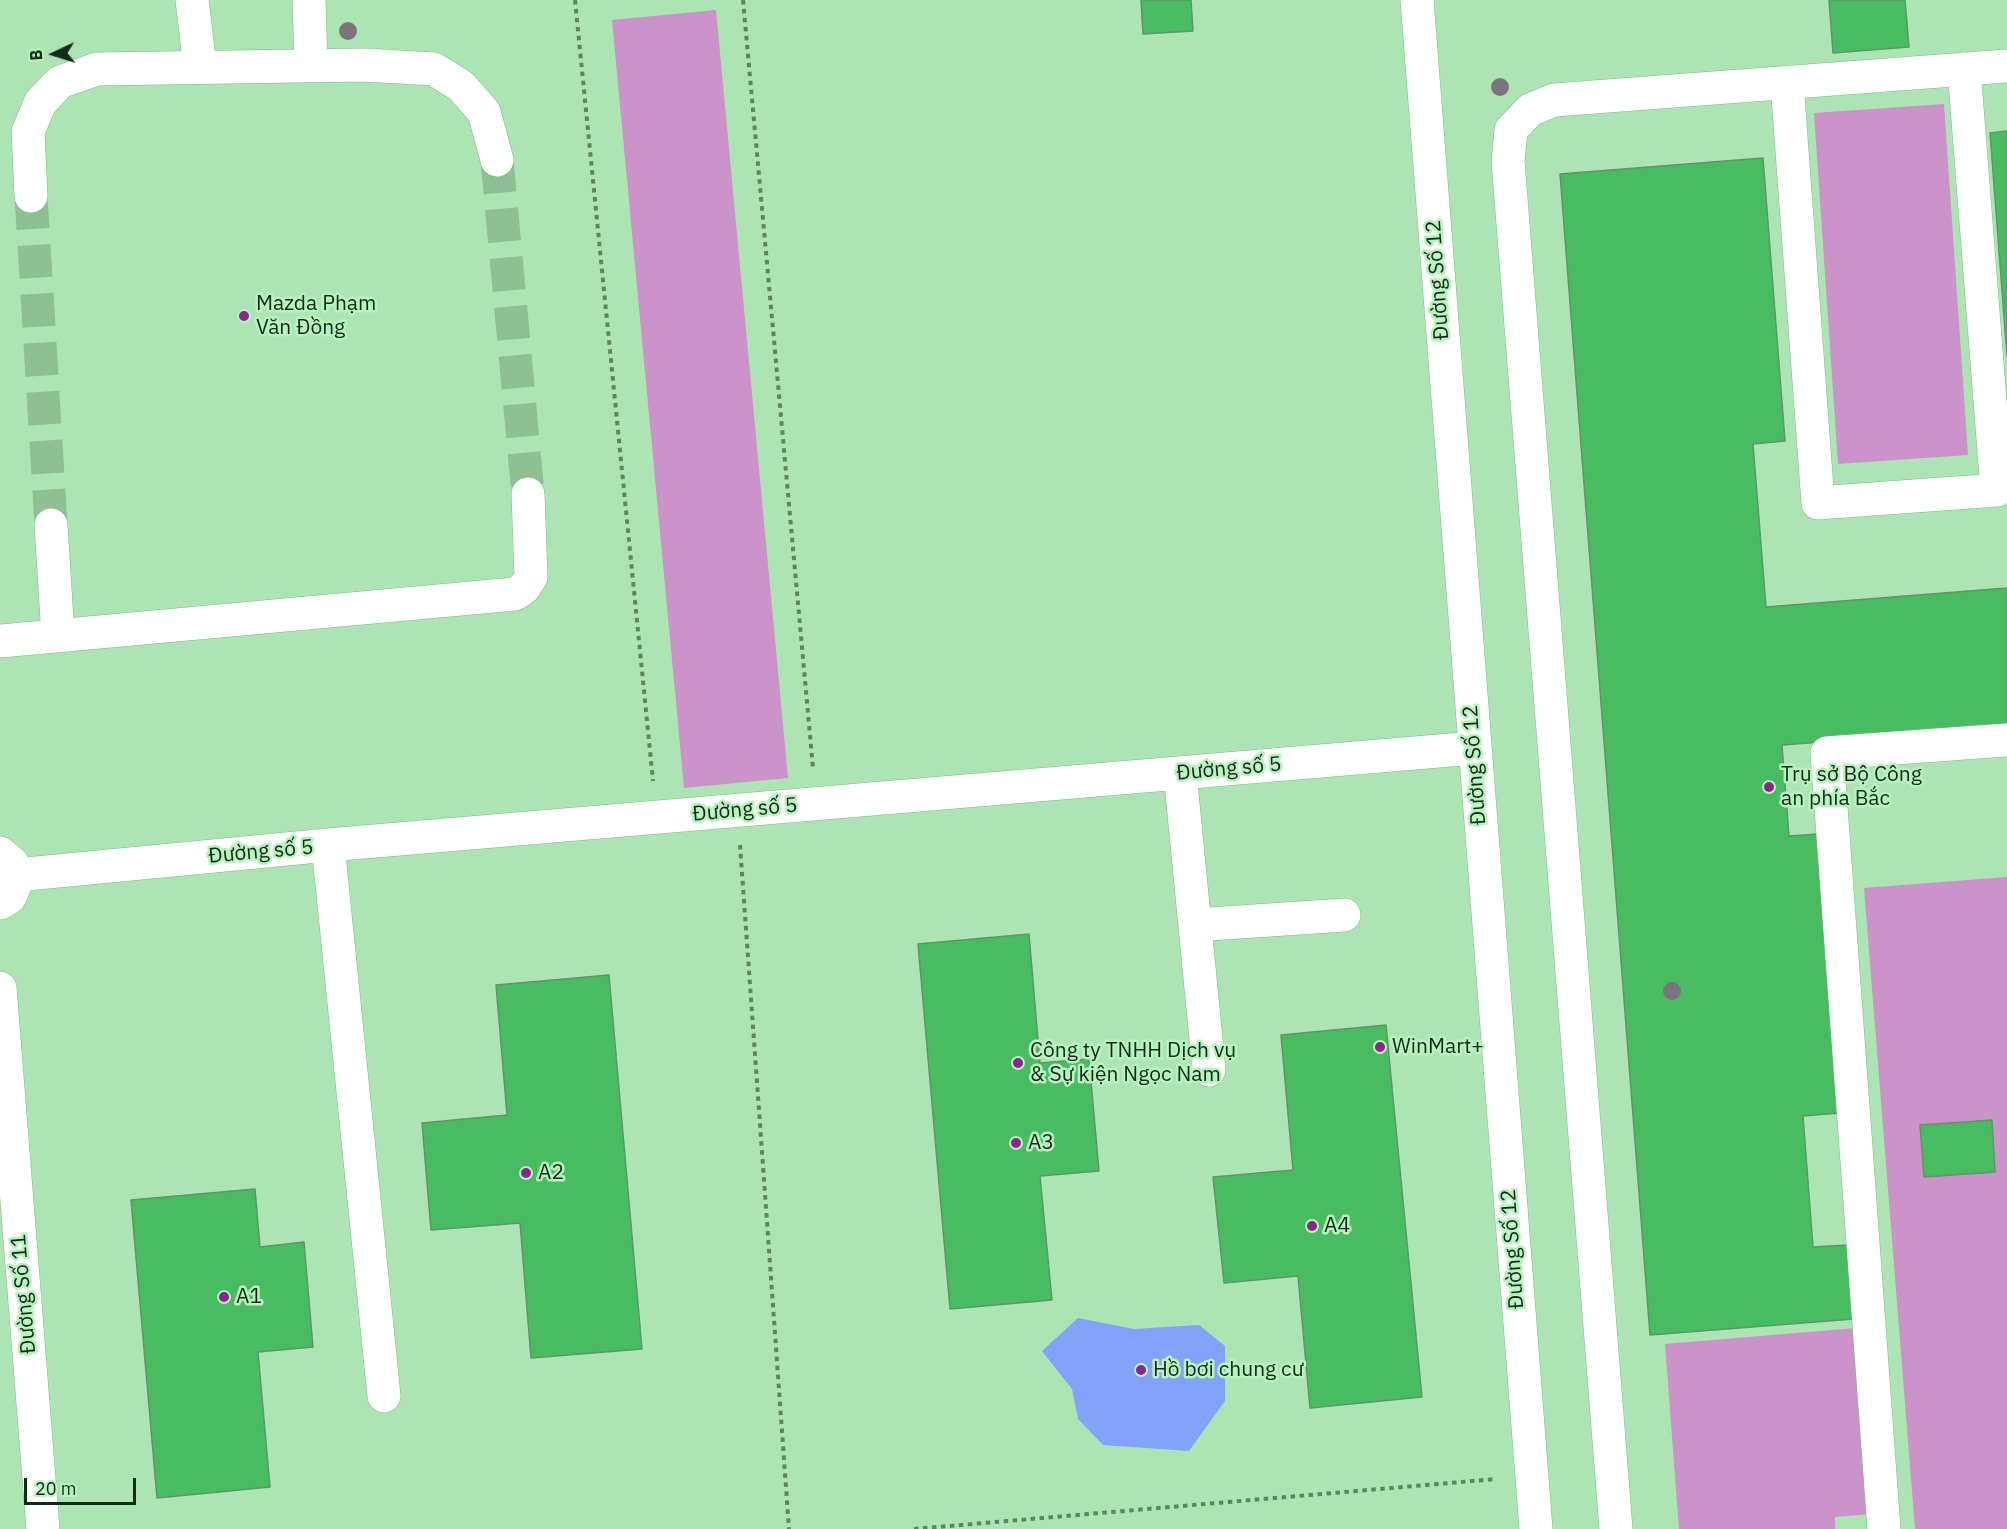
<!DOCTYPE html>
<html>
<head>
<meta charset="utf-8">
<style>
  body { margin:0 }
  #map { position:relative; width:2007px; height:1529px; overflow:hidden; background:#ace5b3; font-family:"IBM Plex Sans",sans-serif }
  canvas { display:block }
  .north { position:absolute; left:24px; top:24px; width:60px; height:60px; -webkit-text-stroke:4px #b8f3bf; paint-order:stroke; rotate:266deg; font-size:16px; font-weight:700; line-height:24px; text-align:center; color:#142a18 }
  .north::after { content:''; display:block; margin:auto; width:21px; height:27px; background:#142a18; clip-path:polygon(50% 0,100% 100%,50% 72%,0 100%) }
  .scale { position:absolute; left:24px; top:1478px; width:112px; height:27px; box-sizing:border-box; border:3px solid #142a18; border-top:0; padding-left:8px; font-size:18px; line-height:21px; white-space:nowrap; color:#142a18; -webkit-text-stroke:4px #b8f3bf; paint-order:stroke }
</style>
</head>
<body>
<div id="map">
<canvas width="2007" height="1529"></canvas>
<div class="north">B</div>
<div class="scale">20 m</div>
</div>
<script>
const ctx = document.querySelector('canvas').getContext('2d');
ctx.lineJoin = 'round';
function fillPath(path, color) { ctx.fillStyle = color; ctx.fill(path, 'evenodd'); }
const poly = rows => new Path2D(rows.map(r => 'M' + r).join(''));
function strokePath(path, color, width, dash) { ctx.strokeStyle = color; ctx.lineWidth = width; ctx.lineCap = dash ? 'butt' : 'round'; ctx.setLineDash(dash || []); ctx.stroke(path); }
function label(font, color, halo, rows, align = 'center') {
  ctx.font = font + ' "IBM Plex Sans",sans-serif'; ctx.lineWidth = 5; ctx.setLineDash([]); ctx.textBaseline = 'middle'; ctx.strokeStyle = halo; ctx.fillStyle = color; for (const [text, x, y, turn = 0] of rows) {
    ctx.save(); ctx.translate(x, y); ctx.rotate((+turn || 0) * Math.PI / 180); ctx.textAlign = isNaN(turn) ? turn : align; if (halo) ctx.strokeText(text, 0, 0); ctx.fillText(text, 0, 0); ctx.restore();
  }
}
fillPath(poly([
  [716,10,788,778,684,788,612,20],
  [1944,104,1968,455,1838,464,1814,113],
  [2007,877,2007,1529,1915,1529,1864,888],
  [1856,1328,1871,1514,1835,1517,1835,1529,1679,1529,1665,1344]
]), '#cc92ca');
fillPath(poly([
  [1078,1318,1134,1329,1199,1325,1225,1346,1225,1401,1189,1451,1103,1445,1078,1419,1072,1389,1042,1351]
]), '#83a2f9');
const building = poly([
  [1141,0,1191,0,1193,31,1143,34,1141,0],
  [1829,0,1905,0,1909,47,1833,53,1829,0],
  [2007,131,2007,356,1990,133,2007,131],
  [1763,158,1785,441,1753,444,1766,607,2007,588,2007,728,1782,745,1789,836,1818,834,1839,1113,1803,1116,1813,1247,1848,1245,1854,1319,1650,1335,1560,174,1763,158],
  [1029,934,1040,1063,1089,1059,1099,1171,1040,1176,1052,1300,950,1309,918,944,1029,934],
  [609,975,642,1349,531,1358,520,1223,431,1230,422,1123,507,1115,496,985,609,975],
  [1386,1025,1422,1397,1310,1408,1298,1276,1224,1283,1213,1177,1293,1170,1281,1035,1386,1025],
  [1992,1120,1995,1172,1924,1177,1920,1125,1992,1120],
  [255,1189,260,1247,304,1242,313,1347,258,1352,270,1487,157,1498,131,1200,255,1189]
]);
fillPath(building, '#49bc62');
strokePath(building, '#5f9667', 1.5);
strokePath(poly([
  [497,160,528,494],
  [31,196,51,525]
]), '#8ec094', 33, [33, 16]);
const minor = poly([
  [192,0,200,67],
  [309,0,311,65],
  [1417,0,1536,1529],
  [1787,83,1818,503,1997,490,1964,69],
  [31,196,28,132,40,103,60,82,97,69,364,65,434,69,461,86,484,112,497,160],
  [51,525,58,636],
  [0,641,515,594,524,588,531,577,528,494],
  [1180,773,1209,1070],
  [328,845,384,1396],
  [0,853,12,863,16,871,17,880,10,897,0,903],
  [16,875,328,845,1474,748],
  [1195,925,1344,915],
  [0,988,43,1529],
  [1616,1529,1508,161,1511,130,1530,110,1554,100,2007,66],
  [1884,1529,1827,753,2007,740]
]);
strokePath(minor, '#80b887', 34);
strokePath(poly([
  [575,0,653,781],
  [743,0,813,768],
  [740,845,789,1529],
  [914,1529,1496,1479]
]), '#5e8563', 4, [4.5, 4.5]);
strokePath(minor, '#fff', 33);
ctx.fillStyle = '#7b747e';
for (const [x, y] of [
  [348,31],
  [1500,87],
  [1672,991]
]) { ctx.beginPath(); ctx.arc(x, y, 9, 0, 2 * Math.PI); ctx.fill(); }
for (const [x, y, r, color] of [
  [244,316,6,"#8c258c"],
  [1769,787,6,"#8c258c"],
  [1380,1047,6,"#8c258c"],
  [1018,1063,6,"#8c258c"],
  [1016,1143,6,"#8c258c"],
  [526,1173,6,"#8c258c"],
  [1312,1226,6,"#8c258c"],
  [224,1297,6,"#8c258c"],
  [1141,1370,6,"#8c258c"]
]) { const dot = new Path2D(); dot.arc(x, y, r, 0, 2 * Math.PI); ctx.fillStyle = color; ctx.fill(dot); strokePath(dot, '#b8f3bf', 2); }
label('21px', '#142a18', '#b8f3bf', [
  ["Đường Số 12",1438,280,-94],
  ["Đường Số 12",1475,765,-94],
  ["Đường số 5",1229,769,-5],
  ["Đường số 5",745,810,-5],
  ["Đường số 5",261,852,-5],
  ["Đường Số 12",1513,1249,-94],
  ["Đường Số 11",24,1294,-95]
]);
label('21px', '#142a18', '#b8f3bf', [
  ["Mazda Phạm",256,304],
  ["Văn Đồng",256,328],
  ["Trụ sở Bộ Công",1781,775],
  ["an phía Bắc",1781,799],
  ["WinMart+",1392,1047],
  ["Công ty TNHH Dịch vụ",1030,1051],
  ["& Sự kiện Ngọc Nam",1030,1075],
  ["A3",1028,1143],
  ["A2",538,1173],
  ["A4",1324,1226],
  ["A1",236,1297],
  ["Hồ bơi chung cư",1153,1370]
], 'left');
</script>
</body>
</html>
